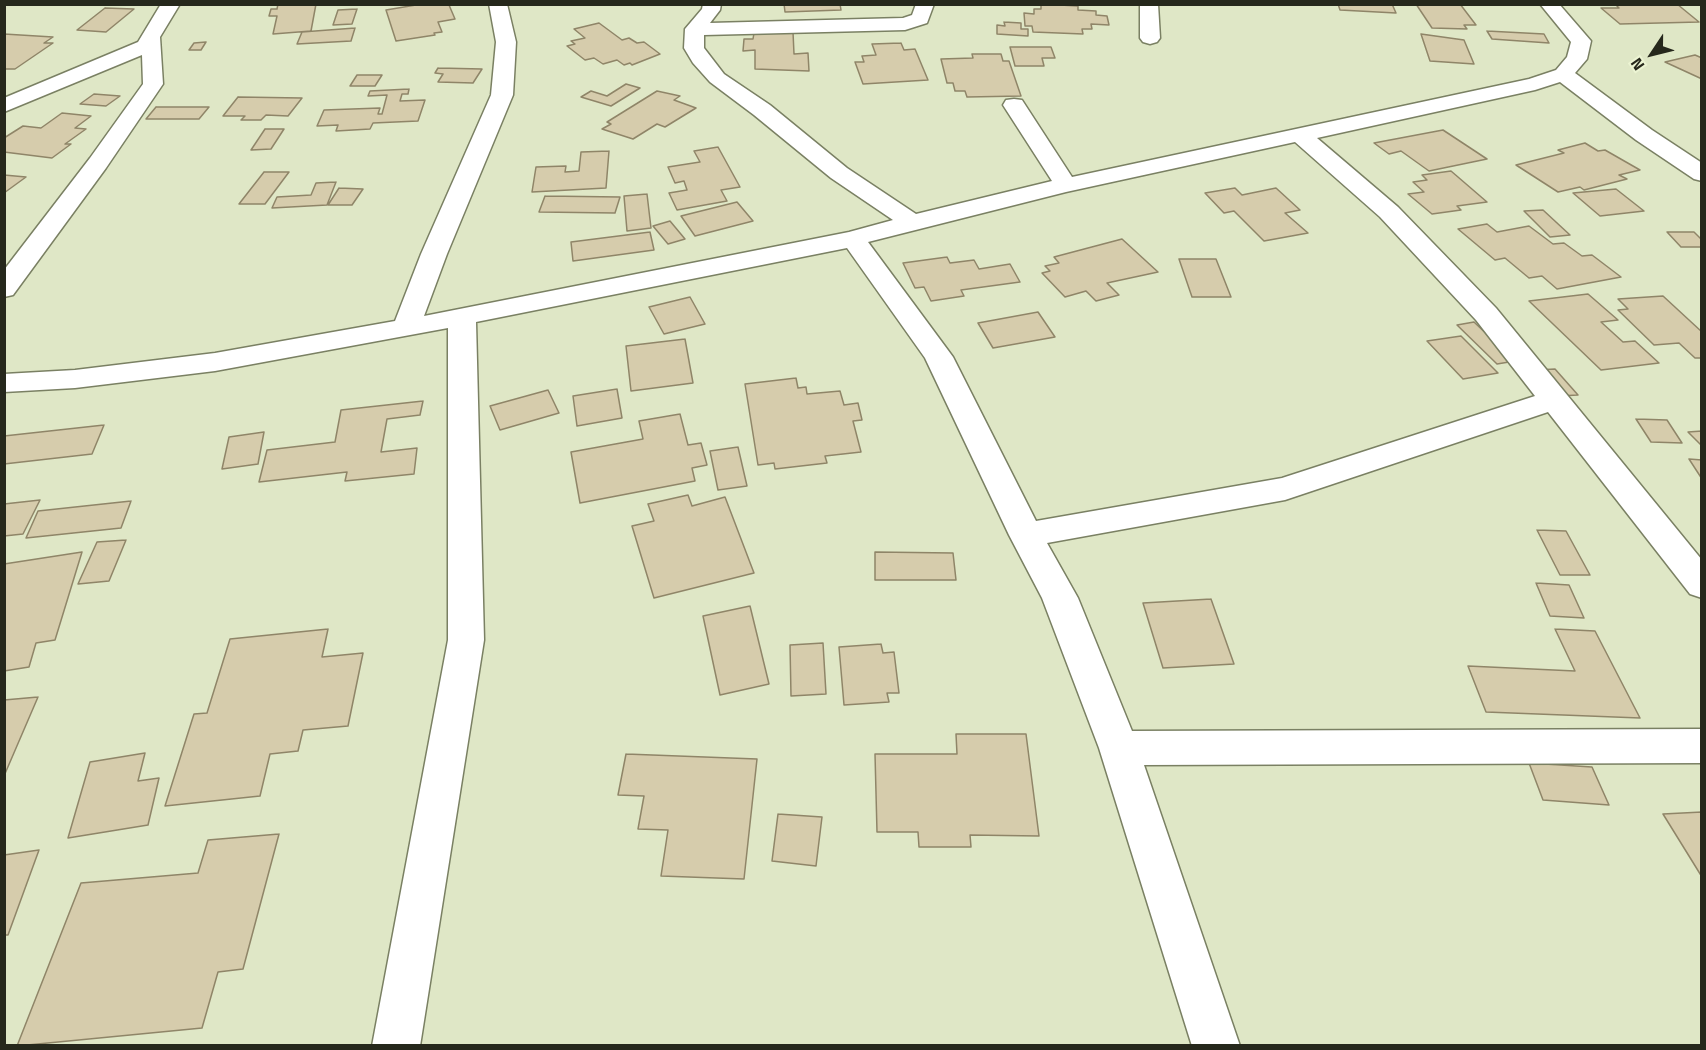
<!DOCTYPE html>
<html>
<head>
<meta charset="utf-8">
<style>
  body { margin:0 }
  #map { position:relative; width:1706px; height:1050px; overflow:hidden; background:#dfe7c6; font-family:"Titillium Web",sans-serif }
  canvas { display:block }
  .frame { position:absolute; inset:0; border:6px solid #26281c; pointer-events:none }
  .north { position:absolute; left:1622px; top:24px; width:60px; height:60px; -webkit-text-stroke:4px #ecf4d3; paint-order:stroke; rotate:235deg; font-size:16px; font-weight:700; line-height:24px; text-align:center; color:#26281c }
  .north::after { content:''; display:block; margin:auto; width:21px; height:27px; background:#26281c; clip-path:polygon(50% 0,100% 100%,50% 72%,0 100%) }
</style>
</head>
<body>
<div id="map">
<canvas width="1706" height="1050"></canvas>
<div class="frame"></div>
<div class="north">N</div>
</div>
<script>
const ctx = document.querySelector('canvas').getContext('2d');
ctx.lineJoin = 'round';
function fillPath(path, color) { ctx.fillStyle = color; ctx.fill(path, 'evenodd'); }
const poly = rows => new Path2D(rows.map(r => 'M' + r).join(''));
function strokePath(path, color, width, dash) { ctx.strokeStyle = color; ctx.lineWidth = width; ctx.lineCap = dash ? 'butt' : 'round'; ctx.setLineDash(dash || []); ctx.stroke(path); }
const building = poly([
  [278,4,316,4,311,31,273,34,277,16,269,16,271,9,277,9,278,4],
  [422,4,449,5,455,19,438,22,442,32,434,33,435,35,396,41,386,10,422,4],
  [784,4,840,4,841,10,785,12,784,4],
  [1041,4,1078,6,1078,10,1096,11,1096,15,1107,16,1109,25,1091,24,1092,29,1082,29,1083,34,1033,32,1032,26,1025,26,1024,13,1034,14,1034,9,1041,9,1041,4],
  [1338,4,1392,4,1396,13,1340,10,1338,4],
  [1416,4,1460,4,1476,25,1464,25,1467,29,1432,28,1416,4],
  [1615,4,1677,4,1699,22,1620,24,1601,8,1619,8,1615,4],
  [105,8,134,9,106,32,77,30,105,8],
  [357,9,352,24,333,25,338,10,357,9],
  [1004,22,1021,23,1021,29,1028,29,1028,36,997,34,997,25,1005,26,1004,22],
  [599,23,622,40,629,38,637,43,644,42,660,54,632,65,630,63,624,65,617,60,603,64,594,58,585,60,567,46,575,44,571,41,585,38,574,29,599,23],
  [355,28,351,41,297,44,302,32,355,28],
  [1487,31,1544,34,1549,43,1492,39,1487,31],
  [793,32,794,54,808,53,809,71,755,69,755,50,743,51,744,39,753,39,754,33,793,32],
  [4,34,53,37,44,43,53,43,15,69,4,69,4,34],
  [1421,34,1464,40,1474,64,1430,61,1421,34],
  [206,42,201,50,189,50,194,43,206,42],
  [901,43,904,50,915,49,928,80,863,84,855,62,864,62,862,56,876,55,872,44,901,43],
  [1010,47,1051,47,1055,58,1042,58,1044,66,1015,66,1010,47],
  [972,54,1001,54,1003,61,1009,61,1021,96,967,97,965,91,955,91,953,83,947,83,941,59,973,58,972,54],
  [1695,55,1702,58,1702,79,1665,62,1695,55],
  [438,68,482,69,473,83,438,82,443,74,435,73,438,68],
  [357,75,382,75,375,86,350,86,357,75],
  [626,84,640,88,611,106,581,97,591,91,607,96,626,84],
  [409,89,408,94,402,94,400,101,425,100,418,121,373,123,370,129,336,131,338,125,317,126,324,110,380,108,378,114,382,114,387,95,368,96,370,91,409,89],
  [657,91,680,96,674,100,696,108,665,127,657,124,633,139,602,129,611,124,607,122,657,91],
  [94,94,120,96,106,106,80,104,94,94],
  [238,97,302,98,288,116,266,115,261,120,241,120,245,116,223,116,238,97],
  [156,107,209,107,199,119,146,119,156,107],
  [62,113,91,116,75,128,86,129,65,144,71,144,52,158,4,152,4,138,23,126,41,128,62,113],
  [265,129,284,129,271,149,251,150,265,129],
  [1443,130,1487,159,1429,171,1401,151,1389,154,1374,143,1443,130],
  [1585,143,1598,151,1605,150,1640,170,1619,175,1627,179,1584,190,1580,187,1558,192,1516,165,1564,153,1558,150,1585,143],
  [718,147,740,187,721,190,727,201,677,210,669,193,687,190,684,181,675,183,668,167,700,162,694,151,718,147],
  [609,151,606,188,532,192,536,167,566,166,565,172,579,171,581,152,609,151],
  [1451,171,1487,202,1457,206,1461,210,1432,214,1408,194,1424,192,1413,182,1427,180,1422,175,1451,171],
  [264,172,289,172,265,204,239,204,264,172],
  [4,175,26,177,4,193,4,175],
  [336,182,327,205,272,208,277,197,311,195,316,183,336,182],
  [339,188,363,189,352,205,328,205,339,188],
  [1235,188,1242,195,1276,188,1300,210,1285,213,1308,233,1264,241,1234,211,1224,213,1205,193,1235,188],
  [1616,189,1644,211,1600,216,1573,193,1616,189],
  [647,194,651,228,627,231,624,196,647,194],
  [545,196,620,197,615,213,539,212,545,196],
  [737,202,753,221,695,236,681,216,737,202],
  [1543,210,1570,235,1550,237,1524,211,1543,210],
  [670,221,685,239,668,244,653,226,670,221],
  [1487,224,1497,232,1529,226,1553,244,1564,243,1582,256,1592,255,1621,277,1557,289,1542,276,1529,278,1505,258,1495,260,1458,229,1487,224],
  [650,232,654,250,573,261,571,242,650,232],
  [1667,232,1694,232,1702,240,1702,247,1681,247,1667,232],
  [1122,239,1158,272,1107,283,1119,295,1096,301,1086,291,1065,297,1042,273,1050,271,1045,266,1059,263,1054,257,1122,239],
  [947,257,950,263,974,260,979,269,1010,264,1020,282,961,290,964,296,931,301,924,287,915,288,903,263,947,257],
  [1179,259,1216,259,1231,297,1192,297,1179,259],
  [1588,294,1618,320,1601,322,1623,342,1635,341,1659,363,1601,370,1529,301,1588,294],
  [1663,296,1702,332,1702,358,1695,358,1679,343,1654,345,1618,310,1628,309,1618,299,1663,296],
  [690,297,705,324,664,334,649,307,690,297],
  [1038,312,1055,337,993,348,978,323,1038,312],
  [1474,322,1515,361,1497,364,1457,325,1474,322],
  [1461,336,1498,373,1463,379,1427,341,1461,336],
  [685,339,693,383,631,391,626,346,685,339],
  [1555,369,1578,395,1559,396,1537,370,1555,369],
  [796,378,798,388,806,387,807,394,840,391,844,405,858,403,862,420,853,421,861,452,825,456,827,463,775,469,774,463,758,465,745,384,796,378],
  [617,389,622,418,577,426,573,396,617,389],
  [548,390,559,413,500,430,490,406,548,390],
  [423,401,420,415,387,419,381,452,417,448,414,474,345,481,347,472,259,482,267,450,335,442,341,410,423,401],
  [680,414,688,445,701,443,707,465,692,468,695,481,580,503,571,452,643,439,639,421,680,414],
  [1636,419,1667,420,1682,443,1651,442,1636,419],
  [104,425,92,454,4,464,4,436,104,425],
  [1702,431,1702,446,1688,432,1702,431],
  [264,432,258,464,222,469,229,437,264,432],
  [738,447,747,486,718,490,710,451,738,447],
  [1689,459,1702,460,1702,479,1689,459],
  [688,495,692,506,725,497,754,573,654,598,632,526,654,521,648,504,688,495],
  [40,500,23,534,4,536,4,504,40,500],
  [131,501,121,528,26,538,38,511,131,501],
  [1537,530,1566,531,1590,575,1560,575,1537,530],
  [126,540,109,581,78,584,97,542,126,540],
  [82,552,55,640,36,643,29,667,4,671,4,564,82,552],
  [875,552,953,553,956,580,875,580,875,552],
  [1536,583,1569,585,1584,618,1550,616,1536,583],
  [1211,599,1234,664,1163,668,1143,603,1211,599],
  [750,606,769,684,720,695,703,616,750,606],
  [328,629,322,657,363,653,348,726,303,730,298,751,270,754,260,796,165,806,194,714,207,713,230,639,328,629],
  [1555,629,1595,631,1640,718,1486,712,1468,666,1575,671,1555,629],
  [823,643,826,694,791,696,790,645,823,643],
  [881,644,883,653,894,652,899,693,887,693,889,702,844,705,839,647,881,644],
  [38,697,4,776,4,700,38,697],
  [956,734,1026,734,1039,836,970,835,971,847,919,847,918,832,877,832,875,754,957,754,956,734],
  [145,753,138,781,159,778,148,825,68,838,90,762,145,753],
  [626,754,757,759,744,879,661,876,668,830,638,829,644,796,618,795,626,754],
  [1529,763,1592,767,1609,805,1543,800,1529,763],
  [1702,812,1702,877,1663,814,1702,812],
  [778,814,822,817,816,866,772,861,778,814],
  [279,834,243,969,218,972,202,1028,17,1046,81,883,198,873,208,840,279,834],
  [39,850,8,935,4,935,4,855,39,850]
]);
fillPath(building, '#d6ccac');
strokePath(building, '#8f8568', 1.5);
const minor = poly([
  [161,4,180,4,160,37,163,84,106,168,13,295,4,297,4,270,90,158,143,84,142,55,4,112,4,98,138,42,161,4],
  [489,4,507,4,516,42,513,95,447,254,424,316,849,232,893,220,831,178,754,115,710,82,693,63,684,48,685,29,702,9,703,4,721,4,720,10,710,23,903,18,912,15,916,4,934,4,927,23,905,30,704,35,704,48,724,74,770,105,847,168,916,214,1052,181,1003,105,1006,100,1014,99,1022,100,1072,177,1529,79,1556,70,1567,57,1571,42,1540,4,1559,4,1591,41,1587,59,1575,73,1652,130,1702,163,1702,181,1694,179,1636,140,1560,82,1535,90,1317,138,1398,207,1496,308,1702,560,1702,598,1690,594,1548,412,1285,500,1047,543,1078,598,1132,731,1702,729,1702,763,1144,765,1240,1046,1192,1046,1099,748,1042,598,1009,535,925,358,847,248,476,322,484,640,420,1046,372,1046,448,640,448,328,215,371,75,388,4,392,4,374,75,370,215,353,395,321,421,254,491,95,496,42,489,4],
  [1295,142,1380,217,1476,320,1535,396,1282,478,1036,521,953,357,868,242,1066,192,1295,142],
  [1140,4,1158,4,1160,38,1157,42,1150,44,1143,42,1140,38,1140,4]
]);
strokePath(minor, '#7a8063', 3);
fillPath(minor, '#fff');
</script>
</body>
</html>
